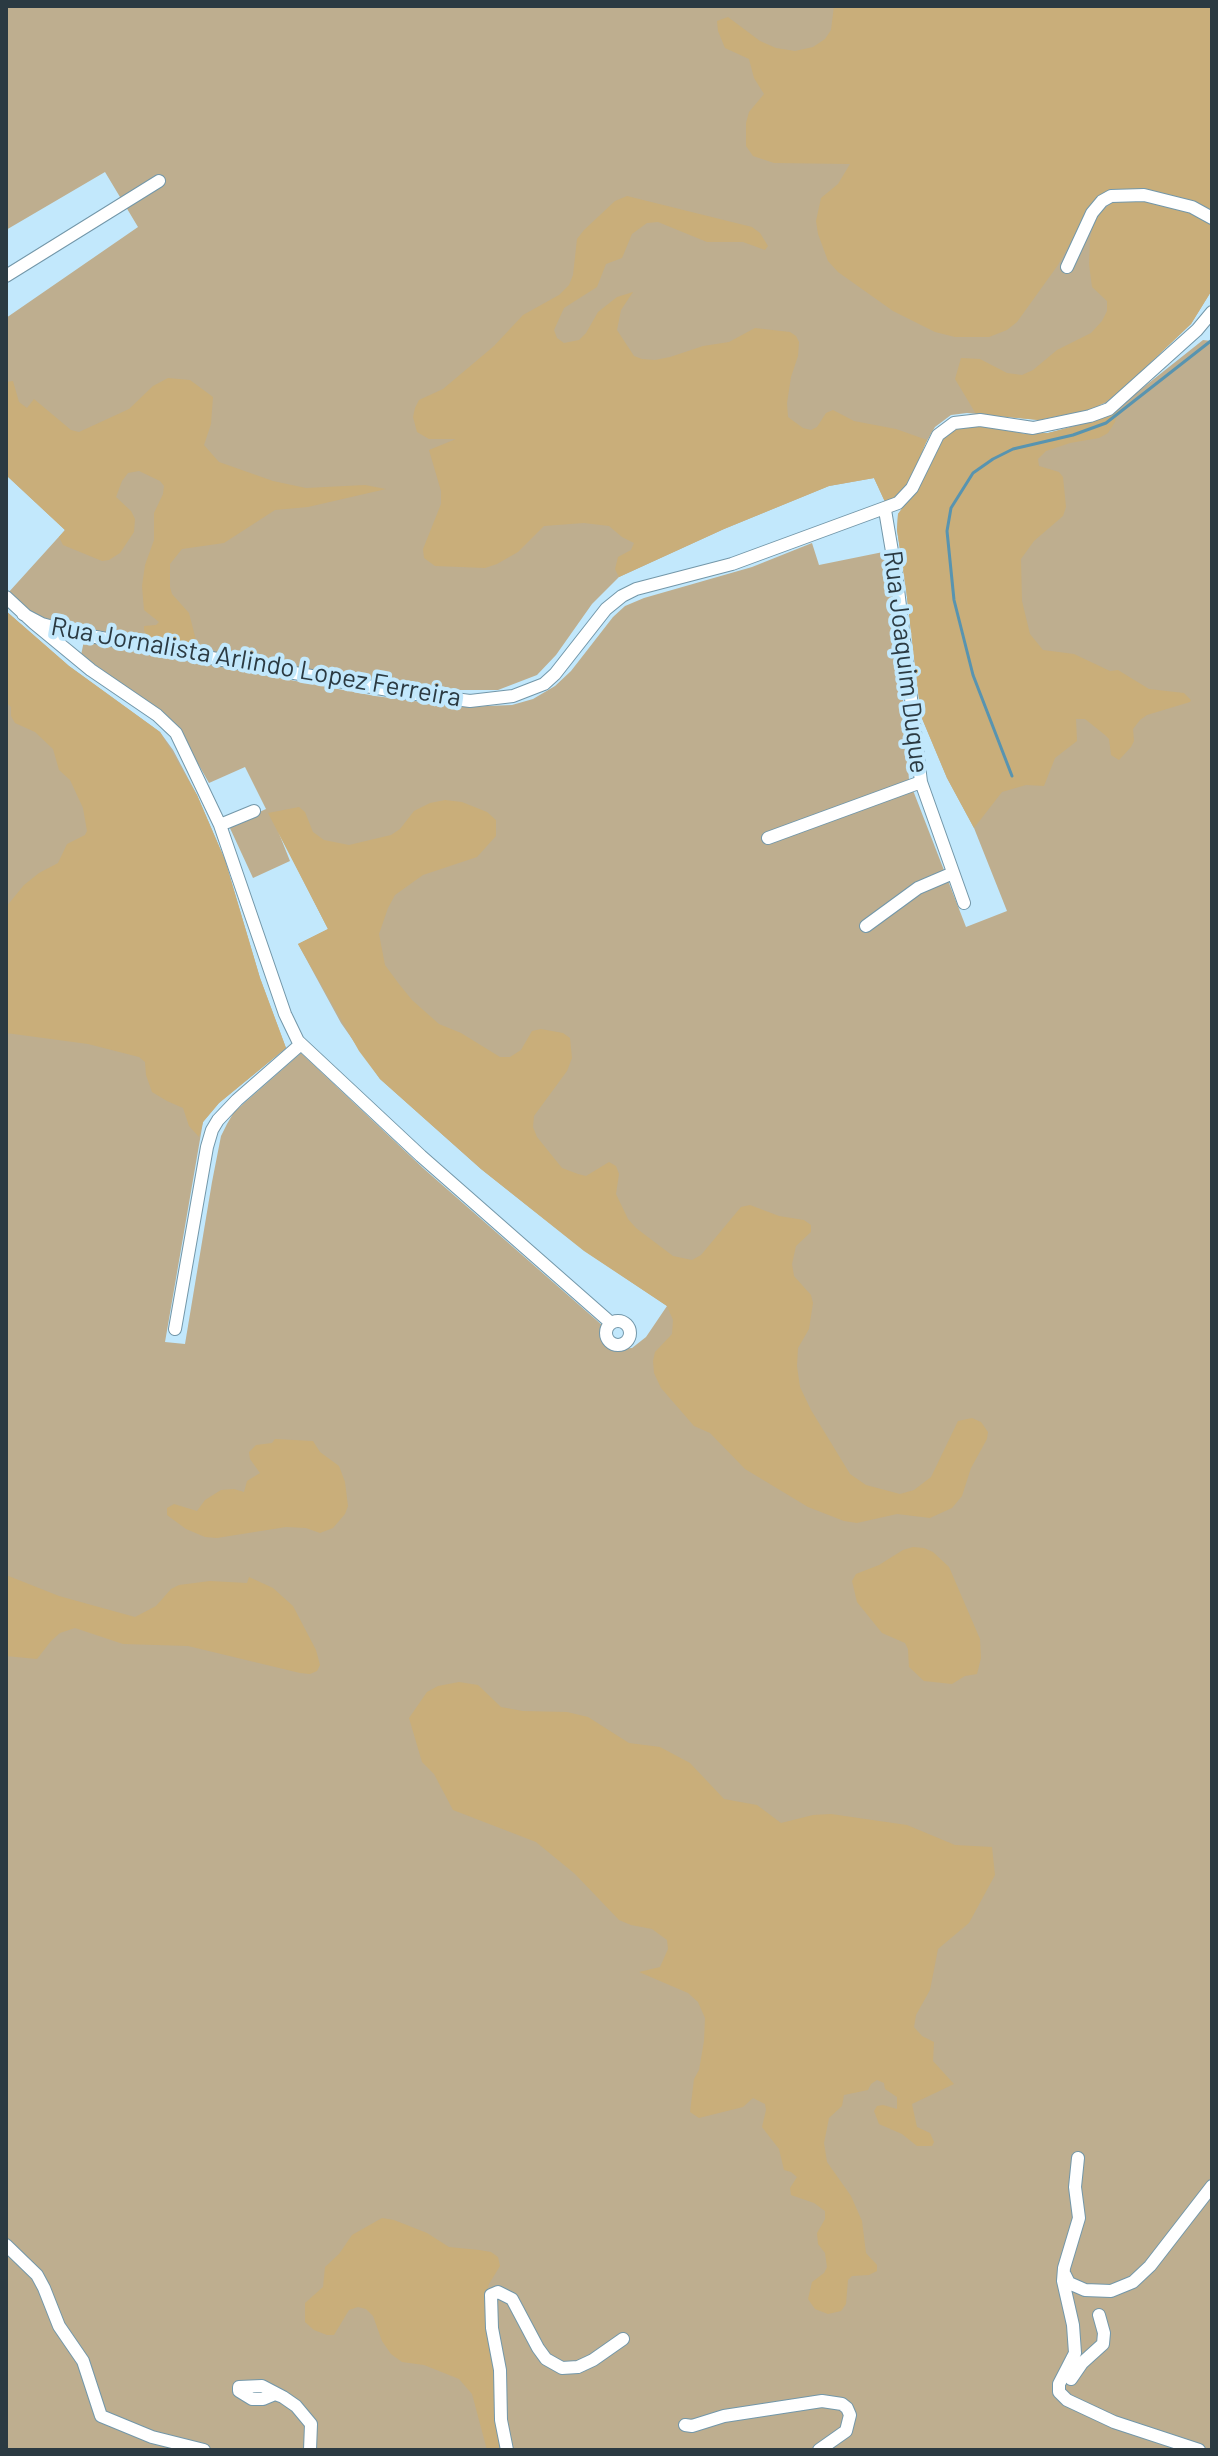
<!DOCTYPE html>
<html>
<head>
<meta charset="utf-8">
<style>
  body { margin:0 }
  #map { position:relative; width:1218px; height:2456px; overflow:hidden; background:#c2e8fc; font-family:Barlow,sans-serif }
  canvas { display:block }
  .frame { position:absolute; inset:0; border:8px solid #2b3a42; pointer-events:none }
</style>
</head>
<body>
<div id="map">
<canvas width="1218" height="2456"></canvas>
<div class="frame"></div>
</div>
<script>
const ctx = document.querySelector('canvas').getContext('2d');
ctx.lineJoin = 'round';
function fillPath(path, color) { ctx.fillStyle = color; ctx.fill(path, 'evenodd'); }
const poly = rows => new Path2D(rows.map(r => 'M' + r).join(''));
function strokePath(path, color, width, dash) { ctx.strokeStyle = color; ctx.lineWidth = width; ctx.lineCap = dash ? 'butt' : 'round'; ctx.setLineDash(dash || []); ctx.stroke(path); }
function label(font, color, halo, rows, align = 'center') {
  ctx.font = font + ' Barlow,sans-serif'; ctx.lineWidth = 8; ctx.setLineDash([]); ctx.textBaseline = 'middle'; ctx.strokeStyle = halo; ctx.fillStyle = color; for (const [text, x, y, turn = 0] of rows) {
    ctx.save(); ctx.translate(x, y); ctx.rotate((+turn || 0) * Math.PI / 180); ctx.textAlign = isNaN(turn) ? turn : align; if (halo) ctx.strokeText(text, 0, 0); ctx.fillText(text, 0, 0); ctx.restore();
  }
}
fillPath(poly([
  [6,6,1212,6,1212,290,1191,324,1106,403,1039,420,967,413,951,415,935,427,924,446,913,475,886,504,874,478,829,486,724,529,619,577,592,604,556,655,537,675,498,690,438,690,394,686,64,627,25,609,8,593,65,530,6,475,6,318,138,227,105,172,6,230],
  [1203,340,1212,341,1212,2450,6,2450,6,611,69,666,160,732,173,750,197,795,225,860,260,978,286,1048,219,1103,203,1122,165,1342,185,1344,212,1182,221,1136,227,1124,234,1112,301,1053,423,1168,602,1325,606,1343,617,1349,632,1348,646,1337,667,1306,585,1251,529,1207,481,1169,380,1079,341,1023,298,944,328,929,278,831,290,861,253,878,229,826,266,809,245,767,209,783,176,725,158,709,81,655,84,641,375,696,462,707,512,705,533,699,555,686,571,671,613,617,625,606,644,598,752,567,812,543,819,565,888,551,898,634,909,780,966,927,1007,911,974,828,947,778,921,716,906,589,897,530,898,514,922,482,926,472,980,425,1025,434,1048,433,1106,417]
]), '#beae8f');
fillPath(poly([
  [834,6,1212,6,1212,214,1205,209,1103,195,1092,204,1058,265,1017,322,1007,330,989,337,955,337,935,332,893,311,838,272,828,261,818,234,816,221,821,198,838,184,850,164,774,163,753,156,746,146,746,123,749,112,764,94,754,78,749,59,725,48,718,31,717,21,728,17,760,41,776,48,795,51,813,47,825,39,831,30],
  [627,196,752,227,760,233,768,246,765,250,743,242,707,242,658,222,647,223,632,234,622,258,606,264,597,287,564,308,554,330,557,338,564,343,579,340,586,333,598,312,617,297,633,292,621,310,617,330,634,356,642,359,655,360,670,357,703,346,729,342,755,328,790,332,796,336,799,342,798,356,791,377,787,403,788,417,803,428,811,430,817,427,826,413,833,410,854,421,896,429,927,440,913,475,904,492,886,504,874,478,829,486,724,529,619,577,615,569,618,557,631,550,634,543,622,537,609,526,584,523,544,526,518,552,497,564,485,568,435,566,424,558,423,549,441,504,441,491,429,450,456,439,429,439,417,432,413,417,415,408,419,400,443,389,494,346,523,315,559,295,569,285,573,275,577,239,584,230,615,201],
  [1123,199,1138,199,1183,208,1212,222,1212,290,1191,324,1120,392,1094,409,1039,420,976,414,955,379,961,358,980,359,1007,373,1022,375,1033,370,1057,350,1091,333,1102,321,1107,311,1107,301,1092,287,1089,264,1090,239,1094,223,1101,212,1112,203],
  [168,378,190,380,213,397,211,424,204,445,219,462,273,481,306,488,365,485,386,489,308,507,275,510,224,543,182,549,170,564,170,587,172,594,189,613,199,652,148,642,144,630,144,626,156,625,159,622,144,610,142,586,145,565,154,540,154,513,163,494,164,486,160,481,139,471,128,473,122,481,116,497,131,511,135,519,134,532,120,553,109,560,102,561,63,545,59,537,65,530,6,475,6,382,13,381,19,402,27,408,34,399,71,430,79,432,129,409,153,386],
  [1118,410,1115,422,1108,433,1099,438,1070,443,1046,451,1038,459,1039,466,1059,472,1063,477,1066,507,1063,516,1034,541,1021,559,1022,601,1030,634,1043,650,1074,654,1110,671,1118,670,1149,689,1184,693,1191,700,1190,702,1147,715,1140,720,1133,729,1134,741,1131,747,1119,760,1111,755,1109,739,1105,735,1085,719,1076,719,1077,741,1055,758,1044,786,1026,785,1002,792,974,828,947,778,921,716,906,589,897,530,898,514,922,482,945,435,955,428,980,425,1025,434,1048,433,1090,423],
  [6,611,69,666,160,732,197,795,225,860,260,978,286,1048,219,1103,203,1122,199,1137,189,1126,183,1108,167,1101,152,1092,146,1075,145,1062,139,1057,88,1044,6,1033,6,907,24,885,39,873,58,863,67,844,85,835,87,831,83,808,70,780,59,770,53,749,35,732,15,723,11,716,11,707,6,702],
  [445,800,462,802,487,812,496,820,496,836,477,857,423,875,395,895,388,908,379,934,385,965,399,984,412,1000,439,1024,461,1033,500,1057,510,1057,521,1050,532,1031,541,1029,563,1033,570,1038,572,1058,567,1071,534,1116,533,1127,537,1137,562,1168,578,1174,586,1176,609,1162,616,1166,619,1174,616,1194,628,1219,636,1228,673,1256,692,1260,701,1255,741,1207,750,1205,779,1216,804,1220,811,1225,811,1232,796,1246,792,1264,794,1276,811,1295,813,1303,809,1329,798,1348,797,1366,800,1387,811,1410,850,1474,866,1485,900,1494,914,1490,931,1477,958,1421,972,1418,981,1422,988,1432,987,1439,971,1468,962,1496,952,1508,930,1518,897,1514,857,1523,844,1521,808,1507,745,1469,710,1433,694,1426,661,1388,654,1373,653,1361,655,1352,672,1334,673,1320,667,1306,584,1251,481,1169,380,1079,359,1051,298,944,328,929,268,813,299,807,305,812,313,832,324,840,349,845,391,835,400,829,414,811,430,803],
  [275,1439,313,1441,320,1452,339,1466,345,1482,348,1506,345,1514,333,1528,320,1533,306,1528,286,1527,217,1538,205,1537,186,1529,167,1515,167,1508,174,1504,197,1511,205,1500,221,1490,234,1489,244,1492,247,1481,260,1473,250,1459,249,1452,256,1445,272,1443],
  [913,1547,924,1548,933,1552,949,1567,980,1639,981,1658,977,1674,965,1676,952,1684,924,1681,909,1667,908,1649,905,1643,882,1633,857,1602,852,1581,856,1574,879,1565,903,1550],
  [6,1575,59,1596,135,1617,156,1606,171,1589,179,1585,210,1581,247,1583,249,1577,273,1588,293,1606,316,1650,320,1665,317,1671,310,1674,300,1673,188,1646,123,1644,75,1628,60,1633,51,1641,37,1659,6,1656],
  [459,1682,478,1685,501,1707,523,1711,567,1712,588,1717,629,1743,660,1747,690,1763,724,1799,757,1805,781,1823,813,1815,831,1814,907,1825,955,1845,992,1847,995,1875,969,1923,938,1949,930,1990,916,2015,914,2027,922,2036,934,2042,933,2061,954,2084,912,2104,917,2127,930,2133,934,2142,932,2146,917,2146,902,2134,879,2124,874,2111,877,2106,883,2105,897,2109,897,2097,885,2089,884,2083,877,2080,871,2084,868,2090,844,2095,842,2106,829,2118,824,2143,827,2162,851,2196,862,2221,866,2253,877,2265,877,2271,869,2275,852,2276,848,2280,846,2304,841,2311,828,2314,815,2309,808,2299,812,2282,824,2273,827,2267,825,2253,818,2244,817,2233,825,2219,825,2211,814,2203,791,2195,790,2188,797,2177,791,2172,784,2170,779,2149,762,2127,766,2110,765,2104,753,2098,743,2107,699,2118,690,2112,694,2079,699,2070,704,2041,705,2018,698,2002,688,1993,639,1972,660,1967,668,1949,667,1940,652,1929,631,1925,619,1920,575,1874,536,1842,453,1810,434,1774,422,1762,409,1718,427,1692,438,1686],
  [382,2218,394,2220,427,2233,449,2247,479,2250,491,2252,498,2257,500,2266,489,2284,486,2295,494,2360,500,2450,487,2450,472,2394,459,2379,424,2365,402,2362,391,2354,382,2341,373,2316,366,2309,358,2307,349,2310,334,2335,327,2335,314,2330,305,2322,305,2303,323,2287,325,2267,339,2254,352,2235]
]), '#c9ae7a');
strokePath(poly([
  [1012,776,973,675,954,600,947,531,951,508,973,473,993,459,1013,449,1073,435,1106,423,1212,340]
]), '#5894b0', 3);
const minor = poly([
  [1067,267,1092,213,1102,201,1111,196,1144,195,1192,207,1212,218],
  [6,276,159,181],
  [885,510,897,581,921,782,964,903],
  [6,597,34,623,91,670,157,715,176,733,220,825,285,1014,298,1041,421,1156,611,1323],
  [23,614,42,624,79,634,394,691,470,701,513,696,544,684,555,674,606,609,622,596,636,589,732,564,898,503,912,488,938,435,954,423,980,420,1033,428,1090,416,1109,409,1197,330,1212,312],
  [220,825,254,811],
  [768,838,921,782],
  [866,926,918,888,953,873],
  '606 1333a12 12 0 1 1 24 0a12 12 0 1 1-24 0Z',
  [175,1329,207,1147,212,1130,218,1120,237,1100,301,1044],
  [1078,2158,1075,2187,1079,2218,1064,2268,1063,2281,1073,2325,1075,2353,1059,2384,1059,2392,1067,2400,1114,2422,1199,2450],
  [6,2245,37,2275,44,2288,59,2326,83,2361,101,2416,152,2437,204,2450],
  [1065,2275,1069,2283,1085,2290,1111,2291,1133,2282,1150,2266,1212,2186],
  [1071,2379,1082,2363,1103,2344,1104,2333,1099,2315],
  [283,2397,275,2394,263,2399,252,2399,239,2391,239,2387,262,2386,283,2397,296,2406,311,2424,310,2450],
  [685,2425,692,2426,724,2416,822,2401,842,2404,847,2408,850,2415,846,2431,819,2450],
  [507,2450,501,2420,500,2370,492,2328,491,2295,498,2292,512,2299,538,2348,546,2359,562,2368,578,2367,593,2360,623,2339]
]);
strokePath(minor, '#7397a9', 14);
strokePath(minor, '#fff', 12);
label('26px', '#2b3a42', '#c2e8fc', [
  ["Rua Jornalista Arlindo Lopez Ferreira",256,662,10],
  ["Rua Joaquim Duque",906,662,83]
]);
</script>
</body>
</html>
